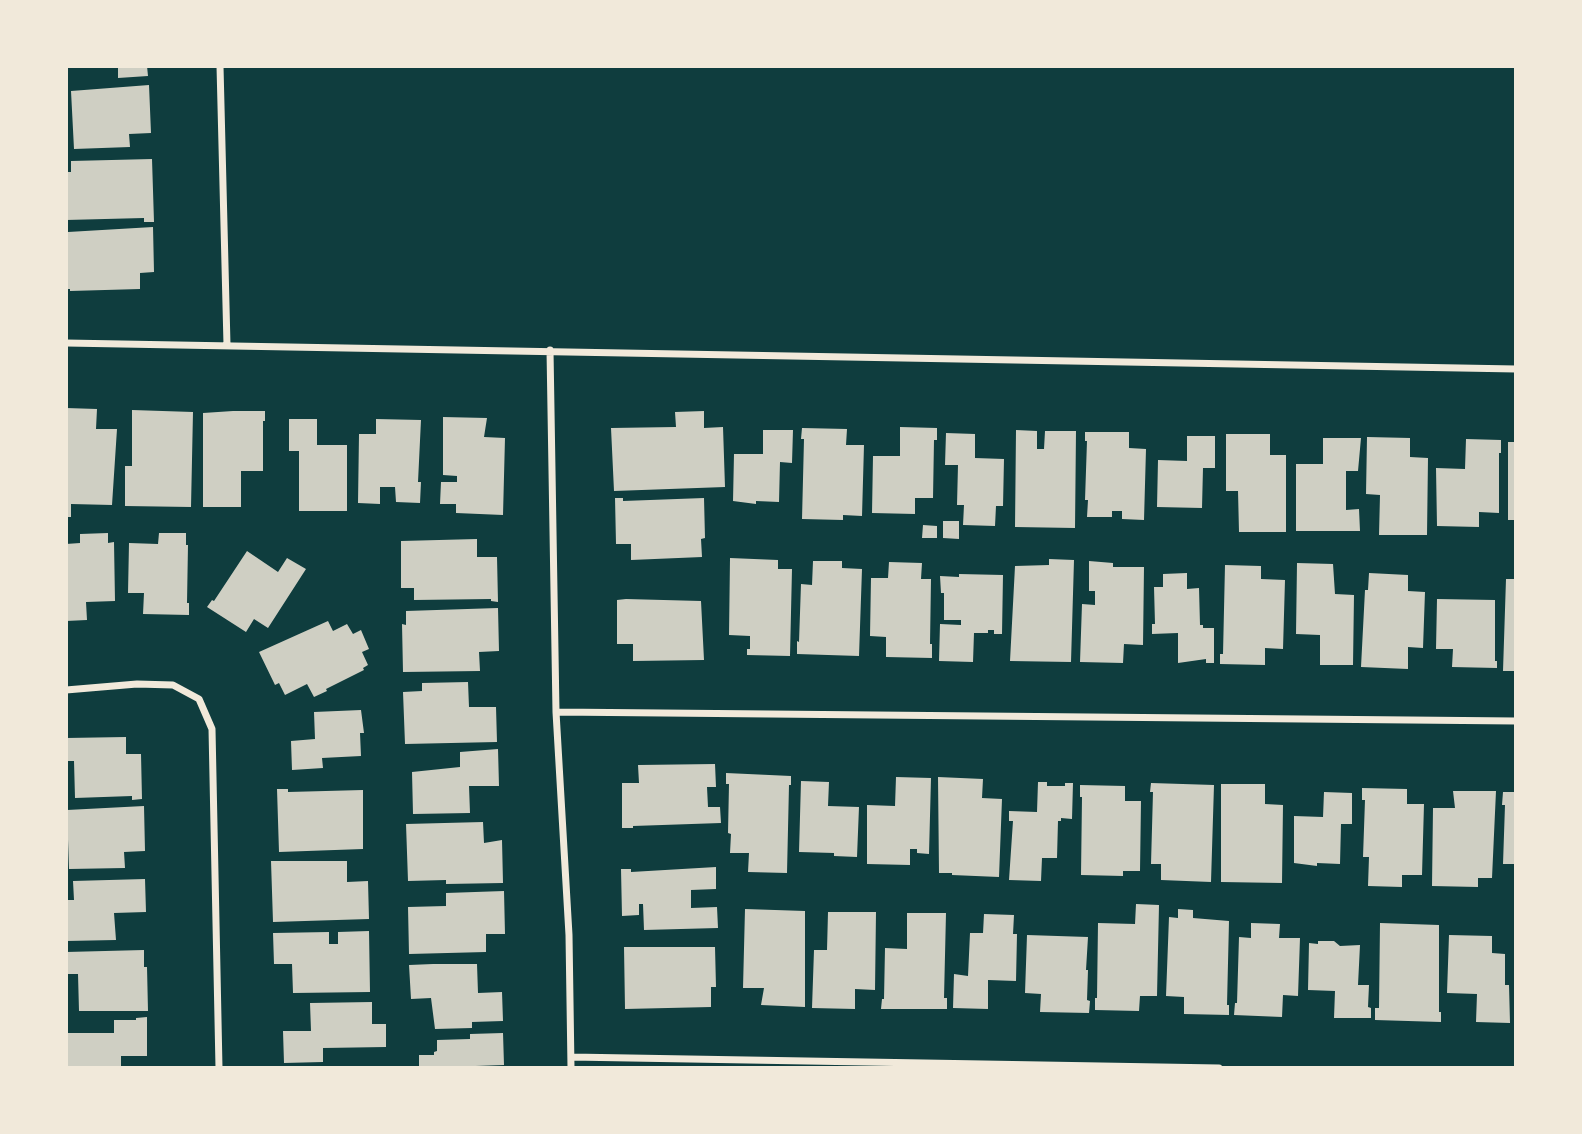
<!DOCTYPE html>
<html>
<head>
<meta charset="utf-8">
<style>
  body { margin:0 }
  #map { position:relative; width:1582px; height:1134px; overflow:hidden; background:#0f3d3e; font-family:"IBM Plex Sans",sans-serif }
  canvas { display:block }
  .frame { position:absolute; inset:0; border:68px solid #f1e9da; pointer-events:none }
</style>
</head>
<body>
<div id="map">
<canvas width="1582" height="1134"></canvas>
<div class="frame"></div>
</div>
<script>
const ctx = document.querySelector('canvas').getContext('2d');
ctx.lineJoin = 'round';
function fillPath(path, color) { ctx.fillStyle = color; ctx.fill(path, 'evenodd'); }
const poly = rows => new Path2D(rows.map(r => 'M' + r).join(''));
function strokePath(path, color, width, dash) { ctx.strokeStyle = color; ctx.lineWidth = width; ctx.lineCap = dash ? 'butt' : 'round'; ctx.setLineDash(dash || []); ctx.stroke(path); }
fillPath(poly([
  [118,66,147,66,148,76,118,78],
  [149,85,151,133,129,134,130,147,74,149,71,91],
  [152,159,154,222,144,222,144,218,66,220,66,172,71,172,71,161],
  [153,227,154,272,140,273,140,289,70,291,70,289,66,289,68,232],
  [66,408,97,409,96,429,117,429,112,505,71,504,71,517,66,517],
  [132,410,193,412,191,507,125,506,125,466,132,466],
  [233,411,265,411,265,421,263,421,263,471,241,471,241,507,203,507,203,413],
  [704,411,704,428,723,427,725,487,614,491,611,428,676,427,675,412],
  [443,417,487,418,484,437,505,438,503,515,456,513,456,504,440,504,441,482,457,482,457,476,443,475],
  [289,419,317,419,317,445,347,445,347,511,299,511,299,451,289,451],
  [376,419,421,420,418,482,421,482,420,503,396,502,395,487,380,487,380,504,358,503,359,434,376,434],
  [900,427,937,428,937,440,934,440,933,498,915,498,915,514,872,513,873,456,900,456],
  [802,428,847,429,846,445,864,445,862,516,843,515,843,520,802,519,804,439,801,439],
  [763,430,793,430,792,463,780,462,779,502,756,501,756,504,733,501,734,454,763,454],
  [1016,430,1037,431,1037,449,1044,449,1045,431,1076,431,1075,528,1015,527],
  [1085,432,1129,432,1129,448,1146,449,1144,520,1122,519,1122,511,1112,511,1112,517,1087,517,1088,500,1085,500,1087,441,1085,441],
  [946,433,975,434,975,458,1004,459,1003,506,996,506,995,526,963,525,964,505,957,505,958,465,945,465],
  [1226,434,1270,434,1270,455,1286,455,1286,532,1239,532,1238,491,1226,491],
  [1187,436,1215,436,1215,468,1203,468,1202,508,1157,507,1158,460,1187,461],
  [1367,437,1410,438,1410,457,1428,458,1427,535,1379,535,1380,495,1366,494],
  [1323,438,1361,438,1358,471,1346,471,1346,510,1359,509,1360,531,1296,531,1296,464,1323,464],
  [1466,439,1501,440,1501,453,1499,453,1499,513,1479,512,1479,527,1437,526,1436,468,1465,469],
  [1508,442,1516,442,1516,520,1508,520],
  [615,498,623,498,623,501,704,498,705,538,701,539,702,557,631,560,631,544,616,544],
  [943,521,959,521,959,539,943,538],
  [923,525,937,526,937,538,922,538],
  [108,533,108,543,114,542,115,601,86,602,87,620,66,621,66,544,80,543,80,534],
  [159,533,186,533,186,545,188,545,187,603,189,603,189,615,143,614,144,593,128,593,129,543,158,544],
  [477,539,477,557,497,557,498,602,491,601,491,599,414,600,414,588,401,588,401,541],
  [247,551,278,572,287,558,306,569,268,628,254,619,246,632,207,607,212,600,214,601],
  [730,558,778,560,778,569,792,569,790,656,747,655,747,649,750,649,750,636,729,635],
  [1049,559,1074,560,1071,662,1010,661,1015,566,1049,565],
  [813,561,842,561,842,568,862,569,859,656,797,654,797,641,799,642,801,584,812,585],
  [1089,561,1113,563,1113,567,1144,567,1143,645,1124,644,1123,663,1080,662,1082,604,1095,605,1095,591,1089,591],
  [889,562,922,563,921,579,931,579,930,644,932,644,932,658,886,657,886,637,870,636,871,578,888,578],
  [1297,563,1333,564,1335,594,1354,595,1353,665,1320,665,1320,635,1296,634],
  [1225,565,1261,566,1261,579,1285,580,1283,649,1265,648,1265,665,1220,664,1220,654,1223,654],
  [1187,573,1187,589,1199,588,1200,625,1203,625,1203,628,1214,628,1214,663,1206,663,1206,659,1178,663,1178,633,1152,634,1152,624,1155,624,1154,587,1163,587,1163,574],
  [1369,573,1408,575,1408,591,1425,592,1423,648,1408,647,1408,669,1361,667,1365,590,1368,590],
  [959,574,1003,575,1002,634,994,634,994,630,988,630,988,633,974,633,973,662,939,661,940,624,961,625,961,620,944,620,944,593,941,593,940,576,959,577],
  [1506,579,1516,579,1516,671,1503,671],
  [626,599,701,601,704,660,633,661,633,644,617,644,617,600],
  [1437,599,1495,600,1495,661,1497,661,1497,668,1452,667,1453,649,1436,649],
  [498,608,499,651,479,652,480,671,403,672,402,624,406,625,406,611],
  [328,621,333,631,347,624,353,634,361,630,369,649,362,652,368,665,363,668,364,670,326,689,327,691,314,697,307,684,285,695,279,683,275,685,259,652],
  [468,682,469,707,496,707,497,742,405,744,403,692,422,691,422,683],
  [361,710,364,733,360,733,361,756,322,758,323,768,292,770,291,741,315,739,314,712],
  [126,737,126,754,141,754,142,799,132,800,132,796,75,798,74,761,66,761,66,738],
  [498,749,499,786,469,786,470,813,413,814,412,772,460,767,460,752],
  [715,764,716,787,707,787,708,807,720,807,721,823,633,826,633,828,622,828,622,783,639,783,638,765],
  [726,773,791,776,791,785,789,785,787,873,748,872,749,853,730,853,731,834,728,833,729,784,726,784],
  [896,777,931,778,929,854,917,853,917,849,910,849,910,865,867,864,867,805,895,806],
  [938,777,983,779,982,798,1002,799,999,877,952,875,952,873,939,873],
  [801,781,829,782,828,806,859,807,857,857,834,856,834,853,799,852],
  [1038,782,1047,782,1047,786,1065,786,1065,783,1073,783,1072,819,1061,818,1061,821,1058,821,1057,858,1042,858,1041,881,1009,880,1013,821,1009,821,1009,811,1037,812],
  [1151,783,1214,785,1211,882,1161,880,1161,864,1151,864,1153,792,1150,792],
  [1221,784,1265,784,1265,804,1283,805,1282,883,1221,882],
  [1080,785,1125,786,1125,801,1141,801,1140,871,1123,871,1123,876,1081,875,1082,797,1080,797],
  [1362,788,1407,789,1407,804,1424,804,1422,875,1402,875,1402,887,1368,886,1369,857,1363,857,1365,800,1362,800],
  [277,789,288,789,288,792,363,790,363,849,279,852],
  [1453,791,1496,791,1492,878,1478,878,1478,887,1432,886,1433,808,1455,808],
  [1324,792,1352,793,1352,824,1341,824,1340,864,1317,863,1317,866,1294,863,1294,816,1323,817],
  [1503,792,1516,792,1516,864,1503,864,1505,805,1502,805],
  [144,806,145,851,124,852,125,868,69,869,67,810],
  [483,822,484,843,502,840,503,883,446,884,446,880,408,881,406,824],
  [271,861,347,861,347,882,368,881,369,919,273,922],
  [716,867,716,889,691,890,691,908,717,907,718,928,644,930,643,904,639,904,639,915,622,916,621,869,631,869,631,872],
  [145,879,146,912,114,913,116,940,66,941,66,900,74,900,73,881],
  [504,891,505,934,486,934,486,952,409,954,408,907,446,906,446,893],
  [1136,904,1159,905,1157,996,1140,996,1139,1011,1095,1010,1095,998,1097,998,1098,923,1135,924],
  [745,909,805,911,805,1007,761,1005,764,988,743,988],
  [1178,909,1193,910,1193,918,1229,921,1227,1005,1229,1005,1229,1015,1184,1014,1184,997,1166,996,1169,917,1178,918],
  [828,912,876,912,875,990,855,989,855,1009,812,1008,814,950,827,950],
  [907,913,946,913,944,998,947,998,947,1009,881,1009,882,999,884,999,885,948,907,949],
  [984,914,1014,915,1013,934,1017,934,1016,981,988,980,988,1009,953,1008,954,974,968,976,970,933,983,933],
  [1251,923,1280,924,1279,938,1300,938,1298,996,1283,995,1282,1017,1234,1015,1235,1003,1237,1003,1239,937,1251,938],
  [1380,923,1439,925,1439,1012,1441,1012,1441,1022,1375,1020,1375,1008,1379,1008],
  [369,931,370,992,293,993,292,964,274,964,273,933,329,932,329,944,338,944,338,932],
  [1027,935,1088,937,1086,970,1088,970,1087,1000,1090,1001,1089,1013,1040,1012,1041,994,1025,993],
  [1449,935,1492,936,1492,953,1505,954,1505,985,1509,985,1510,1023,1476,1022,1477,994,1447,993],
  [1318,941,1334,941,1340,946,1360,945,1358,985,1369,985,1368,1007,1371,1008,1371,1018,1334,1018,1335,991,1308,990,1309,943,1318,944],
  [624,947,715,947,716,987,711,987,711,1007,625,1009],
  [144,950,144,967,147,967,148,1011,79,1011,78,974,66,974,66,952],
  [433,964,477,964,478,993,502,992,503,1021,472,1022,472,1028,435,1029,431,998,411,999,409,965],
  [372,1002,372,1024,386,1024,386,1047,323,1048,323,1062,284,1063,283,1031,311,1031,310,1003],
  [147,1017,147,1056,121,1056,121,1068,66,1068,66,1033,114,1033,114,1020,136,1020,136,1018],
  [503,1033,504,1065,419,1068,419,1055,434,1055,434,1052,437,1051,437,1040,470,1039,470,1034]
]), '#cfcfc3');
strokePath(poly([
  [220,66,227,345],
  [66,343,1516,369],
  [550,350,556,712,569,935,571,1068],
  [66,690,137,684,173,685,199,699,212,729,219,1068],
  [556,712,1516,721],
  [571,1057,1219,1068]
]), '#f1e9da', 7);
</script>
</body>
</html>
